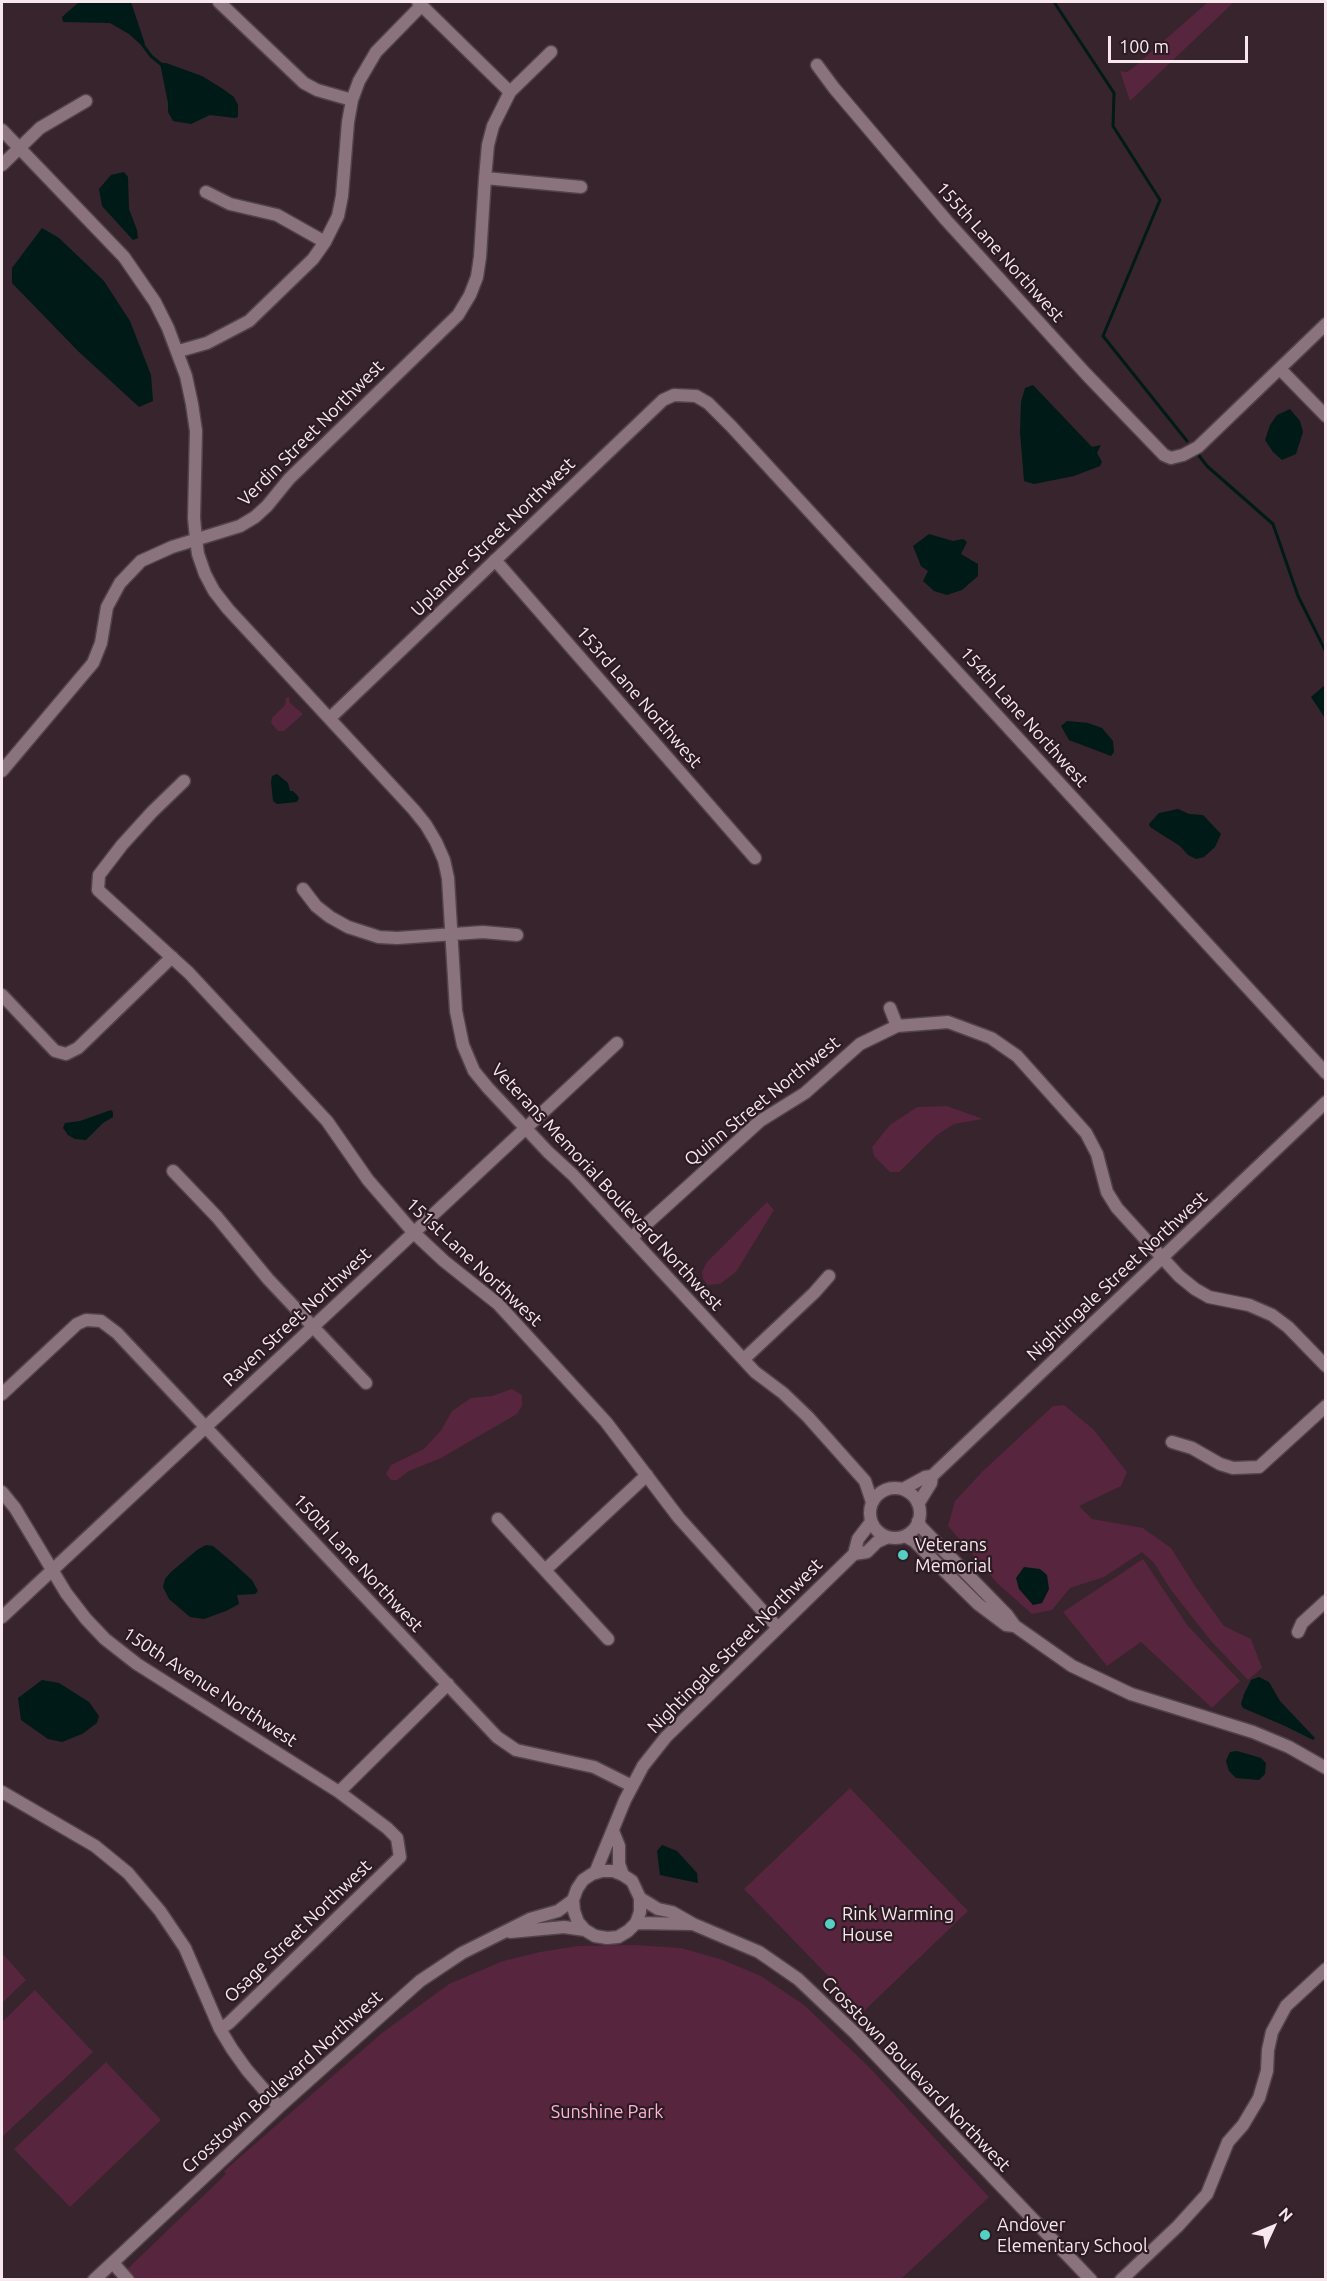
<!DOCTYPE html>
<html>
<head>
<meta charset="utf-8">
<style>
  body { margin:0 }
  #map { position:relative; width:1327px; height:2281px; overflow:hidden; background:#37242d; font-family:Ubuntu,sans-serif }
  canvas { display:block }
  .frame { position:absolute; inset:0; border:3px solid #f6e8ed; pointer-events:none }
  .north { position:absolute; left:1243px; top:2197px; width:60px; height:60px; -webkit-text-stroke:4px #2d1b23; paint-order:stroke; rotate:46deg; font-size:16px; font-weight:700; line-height:24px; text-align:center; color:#f6e8ed }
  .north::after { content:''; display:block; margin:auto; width:21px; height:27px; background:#f6e8ed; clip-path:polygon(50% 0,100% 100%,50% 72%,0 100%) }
  .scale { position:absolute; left:1108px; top:36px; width:140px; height:27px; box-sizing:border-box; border:3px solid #f6e8ed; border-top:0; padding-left:8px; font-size:18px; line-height:21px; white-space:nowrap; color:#f6e8ed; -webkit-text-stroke:4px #2d1b23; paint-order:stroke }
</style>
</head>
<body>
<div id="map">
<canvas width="1327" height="2281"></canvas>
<div class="frame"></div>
<div class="north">N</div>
<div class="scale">100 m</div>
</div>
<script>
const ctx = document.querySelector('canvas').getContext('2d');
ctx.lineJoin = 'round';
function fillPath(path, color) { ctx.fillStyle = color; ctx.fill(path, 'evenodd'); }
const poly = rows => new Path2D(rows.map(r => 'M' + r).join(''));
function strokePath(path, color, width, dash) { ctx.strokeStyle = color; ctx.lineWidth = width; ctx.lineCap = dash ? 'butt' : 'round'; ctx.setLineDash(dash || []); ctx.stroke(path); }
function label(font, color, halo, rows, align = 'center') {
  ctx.font = font + ' Ubuntu,sans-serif'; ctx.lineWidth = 4.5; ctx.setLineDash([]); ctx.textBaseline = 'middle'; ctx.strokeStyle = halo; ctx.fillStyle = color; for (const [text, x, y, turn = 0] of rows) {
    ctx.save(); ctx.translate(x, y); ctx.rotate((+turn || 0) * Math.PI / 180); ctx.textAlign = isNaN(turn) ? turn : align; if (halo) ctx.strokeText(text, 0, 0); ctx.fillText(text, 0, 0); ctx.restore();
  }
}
fillPath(poly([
  [1208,2,1234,2,1130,101,1120,71,1127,72,1134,67],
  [289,697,290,703,303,714,284,731,278,731,271,723,272,718,285,705,286,698],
  [947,1106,983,1119,954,1124,937,1135,899,1172,890,1172,874,1156,872,1147,890,1125,917,1107],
  [767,1202,774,1210,736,1272,720,1284,708,1285,703,1279,702,1272,707,1262],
  [512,1389,522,1395,522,1406,517,1414,441,1458,409,1471,397,1480,391,1480,386,1474,391,1465,424,1449,442,1429,452,1411,471,1398,492,1396],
  [1064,1405,1093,1429,1127,1472,1121,1486,1079,1506,1092,1519,1143,1528,1171,1548,1195,1586,1224,1626,1251,1639,1262,1668,1248,1680,1211,1641,1171,1590,1154,1563,1142,1552,1104,1577,1070,1588,1052,1610,1032,1614,997,1583,948,1526,955,1501,983,1471,1053,1406],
  [1143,1559,1188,1626,1240,1681,1212,1708,1141,1642,1107,1666,1063,1612],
  [850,1788,968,1911,863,2012,744,1889],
  [634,1945,681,1948,723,1960,761,1976,804,2005,868,2066,989,2197,901,2279,116,2280,226,2174,224,2171,382,2033,449,1984,503,1961,540,1952,578,1946],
  [2,1953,26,1980,2,2003],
  [35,1990,93,2052,2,2137,2,2022],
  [106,2062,161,2120,70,2207,14,2149]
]), '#57253d');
fillPath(poly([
  [79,2,131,2,145,44,140,44,129,34,110,23,63,22,62,17],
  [160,63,166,63,202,76,223,89,234,97,238,105,238,117,235,118,210,115,191,124,173,121,168,112,168,103],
  [124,172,128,177,129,209,137,230,138,238,133,240,102,206,99,189,111,175],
  [42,228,59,238,104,281,130,321,151,375,153,401,139,407,78,351,12,283,12,268],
  [1033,385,1092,447,1101,445,1097,453,1102,462,1100,466,1074,476,1034,484,1024,481,1020,432,1021,402,1025,388],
  [1290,409,1300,421,1303,432,1296,454,1282,460,1273,452,1265,440,1270,425,1277,415],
  [929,534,953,541,963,539,967,542,961,554,978,564,978,576,962,590,947,595,934,591,923,581,928,571,921,566,913,546],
  [1325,685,1325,718,1311,697],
  [1067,721,1088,723,1102,728,1113,741,1114,752,1111,756,1069,740,1061,726],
  [277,774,288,783,290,791,293,791,297,795,299,798,297,802,277,804,273,801,271,782,272,776],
  [1178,809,1189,814,1203,815,1221,834,1215,847,1204,857,1196,859,1188,855,1180,846,1150,827,1149,824,1159,813],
  [111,1110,113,1112,113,1117,103,1123,86,1140,75,1139,68,1135,63,1128,65,1123,80,1121],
  [206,1545,213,1546,232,1562,252,1580,258,1591,255,1594,237,1595,239,1604,226,1611,204,1619,190,1617,169,1599,163,1587,165,1579,171,1572,197,1550],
  [1024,1567,1040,1569,1047,1575,1049,1589,1042,1603,1033,1605,1019,1589,1016,1578],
  [1259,1677,1269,1682,1280,1701,1315,1738,1313,1740,1285,1726,1243,1708,1241,1704,1244,1694,1251,1680],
  [42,1680,59,1683,89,1702,99,1716,97,1723,82,1734,62,1742,48,1739,21,1720,18,1698],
  [1237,1751,1261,1758,1266,1763,1265,1774,1259,1780,1236,1778,1229,1771,1226,1761,1230,1752],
  [662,1845,677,1851,697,1873,698,1883,660,1875,657,1851]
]), '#001a17');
strokePath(poly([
  [1054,2,1114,93,1113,126,1160,200,1103,336,1187,441],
  [140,41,151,56,162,65],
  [1197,453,1207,466,1273,524,1298,596,1326,652]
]), '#001a17', 3);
const minor = poly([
  [219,2,304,83,317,90,352,100],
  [418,2,510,92],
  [817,65,834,88,946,220,1086,374,1164,455,1171,458,1183,455,1198,447,1326,324],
  [2,130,124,257,155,302,168,328,186,376,192,404,196,431,194,518,196,539,198,554,205,574,214,591,228,609,414,810,426,825,436,842,444,860,448,878,456,1011,463,1045,474,1071,488,1088,548,1152,573,1175,755,1372,783,1393,808,1417,865,1481,872,1502],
  [2,165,40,128,86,101],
  [485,178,581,187],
  [206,192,230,204,277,215,325,242],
  [179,351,207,343,249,321,313,259,325,242,338,216,342,196,348,122,352,100,359,81,376,52,422,5],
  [1280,369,1326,416],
  [495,560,755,858],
  [330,718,663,400,674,395,696,396,708,403,731,426,810,512,1326,1073],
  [2,771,93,663,101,643,107,607,120,583,141,561,172,547,240,526,255,517,267,506,289,479,458,315,470,295,477,277,480,257,485,178,488,145,493,126,510,92,551,52],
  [184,781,152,812,122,845,99,875,98,890,189,973,327,1121,368,1180,414,1233,444,1261,498,1304,606,1422,679,1518,778,1628],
  [303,889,316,906,330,917,348,927,379,937,397,938,483,932,517,935],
  [2,995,55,1051,66,1054,78,1048,172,957],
  [890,1008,897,1026],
  [173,1171,217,1217,268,1279,366,1383],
  [631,1238,760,1121,805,1093,860,1044,897,1026,948,1022,991,1038,1017,1056,1086,1133,1097,1154,1107,1192,1117,1208,1179,1276,1195,1289,1209,1297,1249,1305,1272,1315,1288,1327,1326,1366],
  [744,1359,814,1293,829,1276],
  [2,1394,77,1324,86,1320,101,1321,117,1333,497,1737,516,1750,594,1767,632,1786],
  [1172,1442,1192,1448,1220,1464,1233,1468,1259,1467,1326,1406],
  '870 1513a25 25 0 1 1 50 0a25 25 0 1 1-50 0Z',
  [903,1489,925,1477,932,1476,1326,1102],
  [2,1492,15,1508,66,1593,86,1619,105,1639,137,1664,339,1792,387,1828,397,1838,400,1857,229,2023,220,2029],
  [918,1504,931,1483,932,1476],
  [498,1519,608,1639],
  [918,1521,921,1527,1007,1615,1015,1626,1072,1666,1131,1694,1253,1732,1289,1747,1326,1768],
  [905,1536,914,1541,978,1604,1006,1625,1014,1626],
  [854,1554,867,1552,877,1542,888,1537],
  [545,1570,647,1475],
  [2,1617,617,1043],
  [1298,1632,1302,1623,1326,1601],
  [2,1792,95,1846,128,1873,160,1911,185,1948,220,2029,232,2049,247,2070,279,2107],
  [339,1792,448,1684],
  [613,1831,619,1846,619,1864,623,1875],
  [595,1873,625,1800,643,1766,666,1737,854,1554,858,1539,871,1522],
  [640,1898,658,1909,672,1912,693,1924,759,1952,798,1979,856,2034,1091,2280],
  [636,1923,640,1912,640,1898,632,1881,623,1875,613,1871,602,1871,592,1874,583,1880,577,1889,573,1900,574,1911,578,1922,585,1930,595,1936,607,1938,618,1937,628,1931,636,1923,692,1924],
  [510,1932,564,1927,585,1930],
  [113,2263,128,2280],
  [94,2280,279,2107,420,1981,462,1953,530,1919,558,1911,573,1900],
  [1121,2280,1178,2226,1207,2194,1228,2142,1243,2125,1259,2098,1267,2071,1268,2050,1272,2032,1286,2006,1326,1969]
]);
strokePath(minor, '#524249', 15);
strokePath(minor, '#8a737c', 12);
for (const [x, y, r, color] of [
  [903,1555,6,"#56cec3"],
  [830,1924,6,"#56cec3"],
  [985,2235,6,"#56cec3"]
]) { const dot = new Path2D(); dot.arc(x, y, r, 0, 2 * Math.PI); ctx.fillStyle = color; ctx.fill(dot); strokePath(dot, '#2d1b23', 2); }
label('18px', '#f6e8ed', '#2d1b23', [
  ["155th Lane Northwest",1000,252,48],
  ["Verdin Street Northwest",311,433,-45],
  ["Uplander Street Northwest",493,537,-44],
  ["153rd Lane Northwest",639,697,49],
  ["154th Lane Northwest",1024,717,48],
  ["Quinn Street Northwest",762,1101,-39],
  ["Veterans Memorial Boulevard Northwest",607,1187,47],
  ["151st Lane Northwest",474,1262,43],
  ["Nightingale Street Northwest",1117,1276,-43],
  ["Raven Street Northwest",297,1317,-43],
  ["150th Lane Northwest",358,1563,47],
  ["Nightingale Street Northwest",735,1646,-45],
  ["150th Avenue Northwest",210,1687,33],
  ["Osage Street Northwest",298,1931,-44],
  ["Crosstown Boulevard Northwest",916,2074,46],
  ["Crosstown Boulevard Northwest",282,2082,-42]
]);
label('18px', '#f6e8ed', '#2d1b23', [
  ["Veterans",915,1545],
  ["Memorial",915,1566],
  ["Rink Warming",842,1914],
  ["House",842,1935],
  ["Andover",997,2225],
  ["Elementary School",997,2246]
], 'left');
label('18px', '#feb4d4', '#2d1b23', [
  ["Sunshine Park",607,2112]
]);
</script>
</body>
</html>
